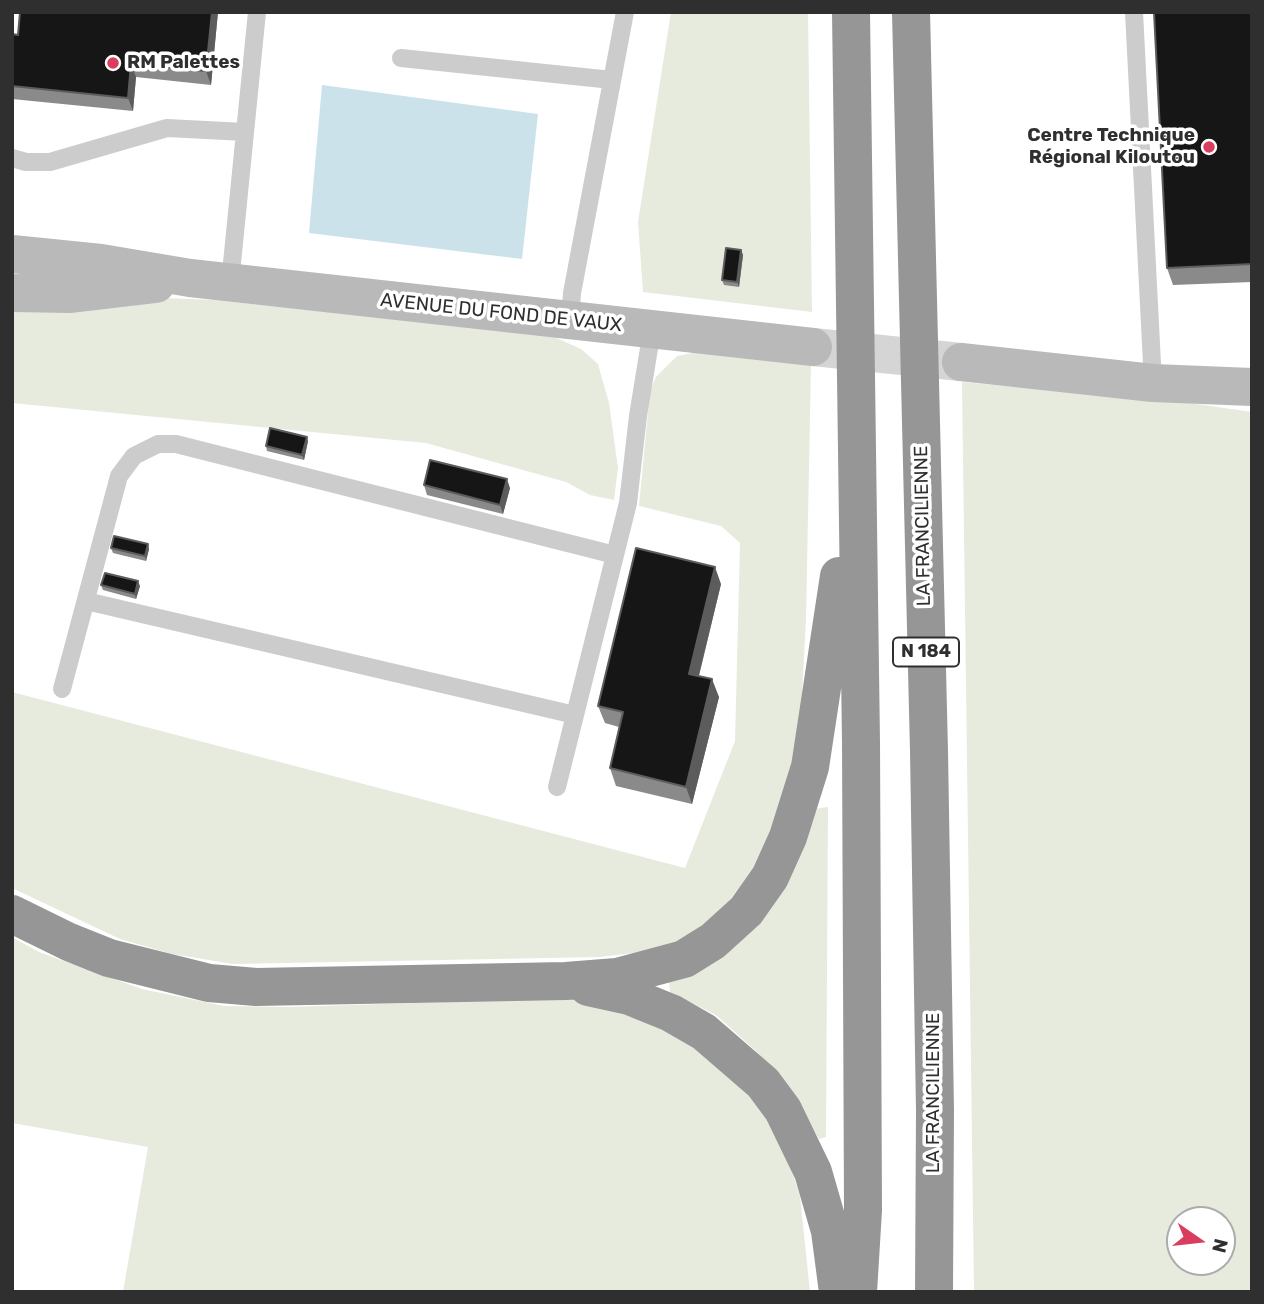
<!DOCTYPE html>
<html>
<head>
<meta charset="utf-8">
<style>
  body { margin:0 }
  #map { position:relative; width:1264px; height:1304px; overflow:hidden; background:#fff; font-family:Rubik,sans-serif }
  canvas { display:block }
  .frame { position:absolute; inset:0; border:14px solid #2f2f2f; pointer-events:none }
  .north { position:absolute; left:1166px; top:1206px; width:70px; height:70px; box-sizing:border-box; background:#fff; border:2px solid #acacac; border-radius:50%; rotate:104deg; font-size:19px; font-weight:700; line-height:28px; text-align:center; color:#2f2f2f }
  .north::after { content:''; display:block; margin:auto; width:24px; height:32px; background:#da3e5f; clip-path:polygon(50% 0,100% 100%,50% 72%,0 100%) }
</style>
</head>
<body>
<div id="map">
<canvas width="1264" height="1304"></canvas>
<div class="frame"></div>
<div class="north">N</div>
</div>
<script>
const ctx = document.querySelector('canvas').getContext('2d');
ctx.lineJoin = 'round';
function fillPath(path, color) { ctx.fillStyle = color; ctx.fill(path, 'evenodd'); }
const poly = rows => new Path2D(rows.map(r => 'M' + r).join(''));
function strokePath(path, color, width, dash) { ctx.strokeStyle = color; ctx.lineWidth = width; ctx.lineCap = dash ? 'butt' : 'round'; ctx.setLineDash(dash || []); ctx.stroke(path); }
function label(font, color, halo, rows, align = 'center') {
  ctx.font = font + ' Rubik,sans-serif'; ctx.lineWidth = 7; ctx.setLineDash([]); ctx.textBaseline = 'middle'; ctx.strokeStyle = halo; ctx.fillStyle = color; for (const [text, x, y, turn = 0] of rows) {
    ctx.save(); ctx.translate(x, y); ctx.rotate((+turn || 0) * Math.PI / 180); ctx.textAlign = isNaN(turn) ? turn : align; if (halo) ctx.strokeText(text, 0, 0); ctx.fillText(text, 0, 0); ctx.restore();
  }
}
fillPath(poly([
  [671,12,808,12,812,312,643,292,638,222],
  [164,298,214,300,552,336,581,349,598,364,609,403,618,468,614,500,590,495,566,482,426,443,12,403,12,302],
  [698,352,811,365,806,620,800,731,793,779,763,855,729,901,698,930,674,943,643,952,599,957,233,964,172,954,120,939,12,888,12,692,685,868,735,741,740,543,721,526,639,506,650,391,656,377,677,356],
  [962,382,1183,402,1252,412,1252,1292,974,1292],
  [1180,1220,1222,1220,1222,1262,1180,1262],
  [828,807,826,1137,819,1139,788,1088,755,1050,716,1015,670,992,669,983,814,809],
  [12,937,39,952,142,989,224,1006,288,1007,578,998,634,1012,708,1056,748,1094,780,1135,800,1196,810,1292,123,1292,148,1147,12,1123]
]), '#e7ebde');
fillPath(poly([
  [322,85,538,114,522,259,309,233]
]), '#cce2ea');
strokePath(poly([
  [813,347,961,362]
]), '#d5d5d5', 38, [38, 19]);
strokePath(poly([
  [1134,12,1153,383],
  [401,58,612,80],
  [12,158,26,162,50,162,167,128,245,132],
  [230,283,257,12],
  [570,320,572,293,625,12],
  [86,601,575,715],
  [62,689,119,476,134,456,158,444,176,444,615,555],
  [557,787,628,503,638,416,652,330]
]), '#ccc', 18);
strokePath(poly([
  [12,254,101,263,190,278,813,347],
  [12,293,71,294,156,284],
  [961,362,1153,383,1252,387]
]), '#b9b9b9', 38);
strokePath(poly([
  [851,12,861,742,863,1210,858,1292],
  [911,12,929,751,935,1110,934,1292],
  [12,914,69,942,109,958,209,983,256,987,566,981,617,977,684,959,713,941,746,911,770,877,788,837,810,767,839,576],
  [588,987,629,996,671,1013,704,1032,763,1083,783,1110,813,1172,830,1231,838,1292]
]), '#969696', 38);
fillPath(poly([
  [20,12,218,12,211,85,136,77,133,111,12,99,12,34,18,35],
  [1252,12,1252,282,1173,285,1167,268],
  [741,250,743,255,739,287,724,285,722,280],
  [308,441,304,460,267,451,266,446],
  [424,485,510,488,503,514,427,495],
  [148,544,149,549,146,561,113,553,111,548],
  [721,584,699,676,719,697,692,804,616,786,610,768,619,727,605,723,598,706],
  [101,585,140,586,136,599,103,590]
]), '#8a8a8a');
fillPath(poly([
  [212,12,218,12,211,85,206,71],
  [131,64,136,77,133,111,128,98],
  [741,250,743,255,739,287,737,282],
  [307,437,308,441,304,460,302,455],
  [507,479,510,488,503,514,500,505],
  [148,544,149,549,146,561,145,556],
  [715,567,721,584,695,691,689,674],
  [138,581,140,586,136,599,135,594],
  [712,679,719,697,692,804,686,787]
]), '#5c5c5c');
const building = poly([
  [20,12,212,12,206,71,131,64,128,98,12,86,12,34,18,35,20,12],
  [1154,12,1252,12,1252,264,1167,268,1154,12],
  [726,248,741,250,737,282,722,280,726,248],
  [270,428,307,437,302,455,266,446,270,428],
  [430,460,507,479,500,505,424,485,430,460],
  [114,536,148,544,145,556,111,548,114,536],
  [636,548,715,567,689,674,712,679,686,787,610,768,623,712,598,706,636,548],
  [105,573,138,581,135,594,101,585,105,573]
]);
fillPath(building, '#161616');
strokePath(building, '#5c5c5c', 2);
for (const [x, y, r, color] of [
  [113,63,7,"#da3e5f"],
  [1209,147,7,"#da3e5f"]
]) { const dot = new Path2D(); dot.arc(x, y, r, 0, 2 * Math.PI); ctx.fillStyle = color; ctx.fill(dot); strokePath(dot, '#fff', 2.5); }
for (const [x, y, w] of [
  [926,652,66]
]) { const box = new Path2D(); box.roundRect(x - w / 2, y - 14.5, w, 29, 5); ctx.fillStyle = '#fff'; ctx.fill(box); strokePath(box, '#2f2f2f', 2); }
label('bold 18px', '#2f2f2f', null, [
  ["N 184",926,652]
]);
label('bold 19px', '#2f2f2f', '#fff', [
  ["RM Palettes",127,63],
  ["Centre Technique",1195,136,"right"],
  ["Régional Kiloutou",1195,158,"right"]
], 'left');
label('19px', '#2f2f2f', '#fff', [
  ["AVENUE DU FOND DE VAUX",501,313,6],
  ["LA FRANCILIENNE",923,526,-91],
  ["LA FRANCILIENNE",934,1093,-90]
]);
</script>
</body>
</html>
